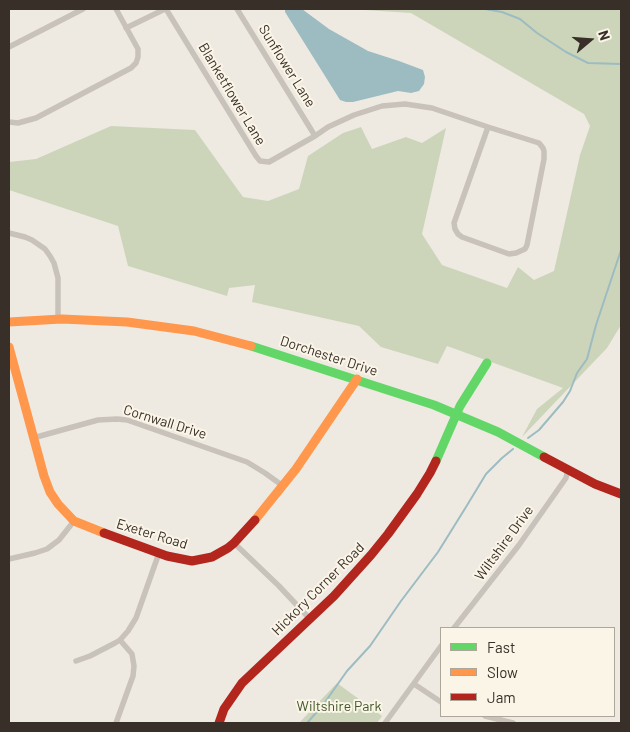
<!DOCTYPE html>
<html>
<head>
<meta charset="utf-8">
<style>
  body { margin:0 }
  #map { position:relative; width:630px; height:732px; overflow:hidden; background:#eeeae2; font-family:Barlow,sans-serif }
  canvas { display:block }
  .frame { position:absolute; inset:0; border:10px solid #382f28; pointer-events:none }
  .legend { position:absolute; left:440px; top:627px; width:175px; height:90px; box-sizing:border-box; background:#fbf5e8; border:1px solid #ada69b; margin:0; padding:6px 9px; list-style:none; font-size:15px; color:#382f28 }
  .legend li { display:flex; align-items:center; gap:10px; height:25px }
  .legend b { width:25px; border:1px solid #ada69b }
  .north { position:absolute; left:565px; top:15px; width:50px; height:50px; -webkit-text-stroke:4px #fbf5e8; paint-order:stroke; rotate:72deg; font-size:14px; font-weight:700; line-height:20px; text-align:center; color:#382f28 }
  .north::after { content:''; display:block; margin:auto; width:18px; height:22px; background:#382f28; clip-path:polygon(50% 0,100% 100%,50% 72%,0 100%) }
</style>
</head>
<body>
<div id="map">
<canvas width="630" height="732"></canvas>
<div class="frame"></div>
<ul class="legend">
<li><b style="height:6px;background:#63d668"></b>Fast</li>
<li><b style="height:6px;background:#ff974d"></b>Slow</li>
<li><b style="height:6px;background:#b3261e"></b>Jam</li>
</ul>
<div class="north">N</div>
</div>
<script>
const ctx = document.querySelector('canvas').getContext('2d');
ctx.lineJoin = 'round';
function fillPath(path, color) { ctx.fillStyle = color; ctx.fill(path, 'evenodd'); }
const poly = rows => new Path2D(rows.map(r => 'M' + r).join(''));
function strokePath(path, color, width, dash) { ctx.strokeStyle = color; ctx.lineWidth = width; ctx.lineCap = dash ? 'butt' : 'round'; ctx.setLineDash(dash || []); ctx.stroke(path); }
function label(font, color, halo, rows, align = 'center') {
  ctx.font = font + ' Barlow,sans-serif'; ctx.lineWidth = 4; ctx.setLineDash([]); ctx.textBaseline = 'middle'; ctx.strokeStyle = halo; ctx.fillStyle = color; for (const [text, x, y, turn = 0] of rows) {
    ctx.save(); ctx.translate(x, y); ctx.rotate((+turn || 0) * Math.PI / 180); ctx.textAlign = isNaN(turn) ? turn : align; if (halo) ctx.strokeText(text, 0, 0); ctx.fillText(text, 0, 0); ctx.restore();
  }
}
fillPath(poly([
  [349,9,621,9,621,325,607,348,522,437,537,409,563,388,447,346,438,364,381,347,359,326,252,302,255,285,229,288,227,296,128,266,118,226,9,190,9,162,36,159,111,126,195,130,243,197,268,201,299,189,308,156,343,133,361,127,372,149,406,137,422,143,446,128,422,234,442,265,507,288,518,267,534,280,554,271,580,155,590,126,584,114,411,13],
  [337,683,382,716,377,723,299,723]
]), '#ccd5ba');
fillPath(poly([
  [285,9,302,9,329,29,368,51,399,61,423,70,425,77,424,84,419,91,411,93,398,91,353,102,346,102,340,100,285,12]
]), '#9cbcc1');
strokePath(poly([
  [485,9,502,12,520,19,537,33,566,52,588,63,621,64],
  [528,438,539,430,563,402,570,391,577,373,587,359,596,325,621,250],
  [307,723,323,705,347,671,370,646,401,601,438,552,466,507,486,474,502,458,513,449]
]), '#9cbcc1', 2);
strokePath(poly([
  [166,9,256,156,260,161,269,162,315,136,328,127,354,115,382,106,405,104,432,108,488,127],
  [237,9,315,136],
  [126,28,165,9],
  [9,47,83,9],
  [9,122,18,123,36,118,131,68,136,63,138,57,138,49,116,9],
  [488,127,539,143,543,148,544,151,544,159,527,245,525,249,516,253,509,254,462,237,458,234,455,229,454,223,488,127],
  [9,233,25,237,32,240,45,249,50,256,54,263,58,278,58,319],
  [33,438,98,420,117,419,127,420,247,462,265,473,283,486],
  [234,543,279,586,309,618],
  [9,559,35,553,47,549,59,540,74,521],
  [454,628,519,545,566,478,568,468],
  [76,661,90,656,115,643,120,640,128,631,136,618,159,553],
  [414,684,441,702],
  [485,716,513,723],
  [116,723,133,676,134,666,132,654,120,640],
  [385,723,441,646]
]), '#c8c2ba', 5.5);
strokePath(poly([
  [251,346,434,405,498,432,544,457],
  [436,461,460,406,487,363]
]), '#63d668', 9);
strokePath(poly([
  [9,322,62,319,127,322,194,331,251,346],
  [9,347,44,476,50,492,58,504,74,521,104,533],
  [255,520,296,469,357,379]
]), '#ff974d', 9);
strokePath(poly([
  [544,457,595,484,621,494],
  [104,533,167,556,192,561,212,557,228,548,234,543,255,520],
  [219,723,224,709,242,683,334,596,371,555,388,534,417,494,430,473,436,461]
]), '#b3261e', 9);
label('14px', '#382f28', '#fbf5e8', [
  ["Sunflower Lane",287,66,58],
  ["Blanketflower Lane",232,94,59],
  ["Dorchester Drive",329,356,18],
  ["Cornwall Drive",165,422,17],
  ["Exeter Road",152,534,17],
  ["Wiltshire Drive",504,543,-54],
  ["Hickory Corner Road",318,589,-45]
]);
label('14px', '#41582a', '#fbf5e8', [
  ["Wiltshire Park",339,706]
]);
</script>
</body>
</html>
